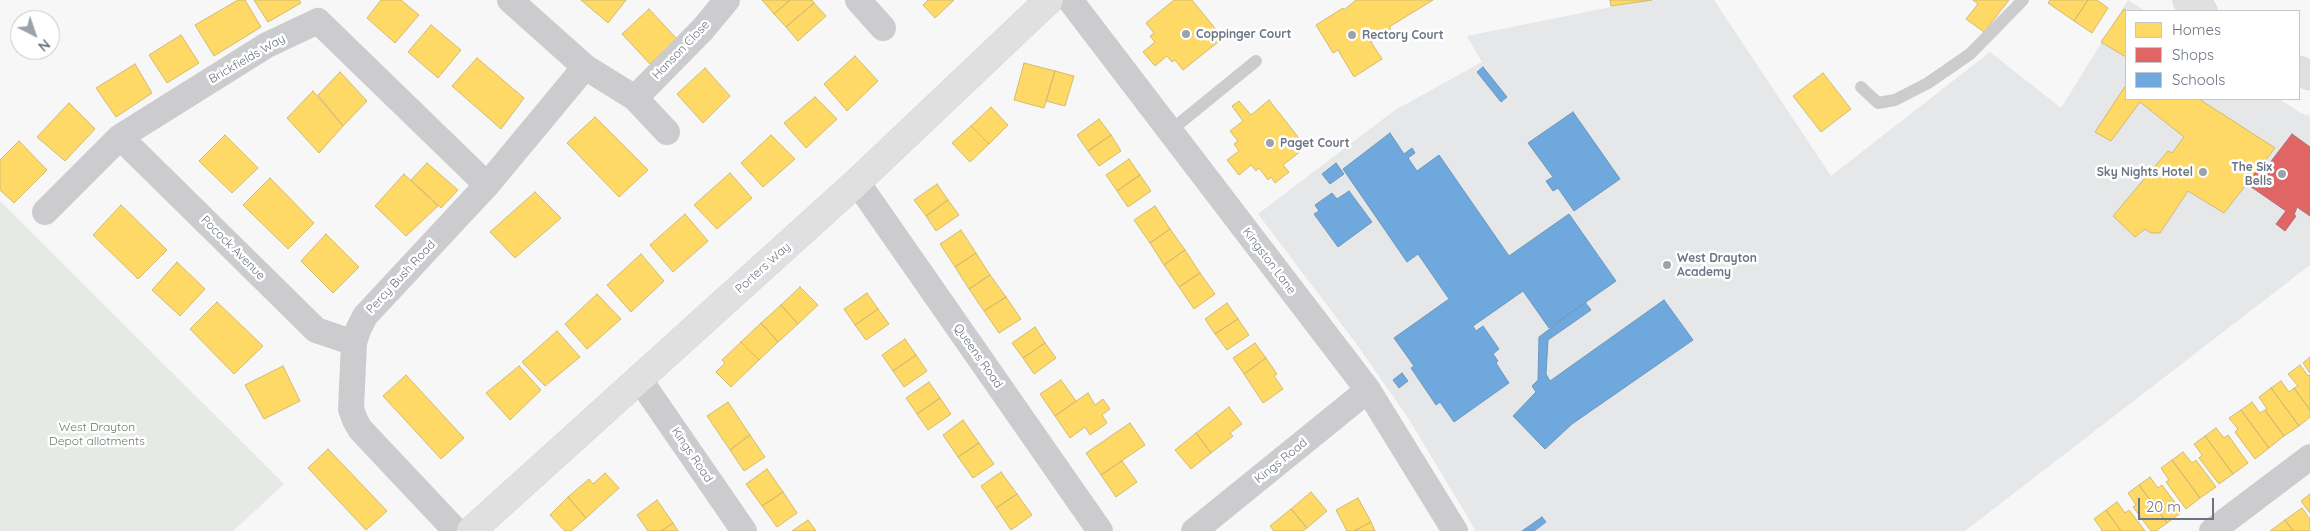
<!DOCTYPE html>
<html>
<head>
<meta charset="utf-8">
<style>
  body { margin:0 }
  #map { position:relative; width:2310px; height:531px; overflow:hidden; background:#f7f7f7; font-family:Quicksand,sans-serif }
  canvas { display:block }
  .legend { position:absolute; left:2125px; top:10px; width:175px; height:90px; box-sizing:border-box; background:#fff; border:1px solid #c3c7cd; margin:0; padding:6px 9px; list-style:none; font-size:15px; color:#6a7483 }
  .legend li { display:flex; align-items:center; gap:10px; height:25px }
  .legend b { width:25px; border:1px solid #c3c7cd }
  .north { position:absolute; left:10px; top:10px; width:50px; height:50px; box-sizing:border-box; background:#fff; border:1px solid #c3c7cd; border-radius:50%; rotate:139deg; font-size:14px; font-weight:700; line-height:20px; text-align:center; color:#6a7483 }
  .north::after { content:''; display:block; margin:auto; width:18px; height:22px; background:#9ba2ac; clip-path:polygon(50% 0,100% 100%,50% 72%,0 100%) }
  .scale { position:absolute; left:2138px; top:498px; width:76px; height:22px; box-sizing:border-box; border:2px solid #6a7483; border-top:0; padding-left:6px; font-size:15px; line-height:18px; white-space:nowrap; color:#6a7483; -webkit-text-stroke:4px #fff; paint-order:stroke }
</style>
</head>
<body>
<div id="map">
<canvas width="2310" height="531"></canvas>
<ul class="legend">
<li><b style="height:14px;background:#ffd966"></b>Homes</li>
<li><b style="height:14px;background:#e06666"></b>Shops</li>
<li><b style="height:14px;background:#6fa8dc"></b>Schools</li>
</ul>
<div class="north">N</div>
<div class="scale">20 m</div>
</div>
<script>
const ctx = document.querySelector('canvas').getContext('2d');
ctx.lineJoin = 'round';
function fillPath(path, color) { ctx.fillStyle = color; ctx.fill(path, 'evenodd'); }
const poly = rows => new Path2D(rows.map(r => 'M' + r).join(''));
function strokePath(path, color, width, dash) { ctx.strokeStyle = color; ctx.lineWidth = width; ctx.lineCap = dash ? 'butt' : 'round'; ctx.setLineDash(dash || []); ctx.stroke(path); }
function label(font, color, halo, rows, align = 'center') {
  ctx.font = font + ' Quicksand,sans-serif'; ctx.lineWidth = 5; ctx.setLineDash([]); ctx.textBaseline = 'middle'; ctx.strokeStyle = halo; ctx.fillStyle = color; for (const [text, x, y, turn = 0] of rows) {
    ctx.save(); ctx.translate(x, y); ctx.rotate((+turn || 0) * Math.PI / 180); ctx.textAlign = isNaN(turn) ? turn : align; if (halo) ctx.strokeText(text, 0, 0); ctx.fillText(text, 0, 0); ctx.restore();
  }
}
fillPath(poly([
  [1646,0,1714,0,1831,176,1990,52,2061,108,2128,0,2145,11,2126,11,2126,99,2279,99,2301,113,2310,116,2310,265,1965,531,1476,531,1410,421,1358,346,1258,214,1395,110,1482,62,1467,36]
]), '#e5e7e8');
fillPath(poly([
  [0,201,284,484,233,531,0,531]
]), '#e6e9e5');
const homes = poly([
  [238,0,245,0,261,27,214,56,195,25,238,0],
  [254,0,299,0,301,3,268,22,254,0],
  [381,0,401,0,419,15,395,43,367,18,381,0],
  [581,0,626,0,608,23,581,0],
  [762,0,790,0,774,14,762,0],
  [790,0,812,0,814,3,786,27,774,14,790,0],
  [928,0,954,0,935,18,923,5,928,0],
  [1174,0,1192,0,1223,38,1183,70,1175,60,1172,62,1167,56,1155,66,1143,52,1155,42,1150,36,1154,33,1146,23,1174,0],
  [1356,0,1433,0,1389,27,1391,29,1371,42,1382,59,1354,77,1338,50,1333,53,1316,25,1343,8,1344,10,1356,0],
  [1610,0,1652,0,1611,6,1610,0],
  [1973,0,2009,0,1984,32,1966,19,1978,4,1973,0],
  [2050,0,2088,0,2074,21,2048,3,2050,0],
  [2088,0,2097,0,2108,8,2092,33,2074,21,2088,0],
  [814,3,826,16,798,41,786,27,814,3],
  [649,9,677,39,650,64,622,34,649,9],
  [2124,9,2127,11,2126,57,2101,42,2124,9],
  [431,25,461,50,438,78,408,52,431,25],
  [181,35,199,63,167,83,149,55,181,35],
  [855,56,878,81,847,111,824,84,855,56],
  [477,58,524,98,501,129,452,86,477,58],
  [1024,63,1055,71,1044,108,1014,100,1024,63],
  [135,64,152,93,116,117,96,88,135,64],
  [705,68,730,96,703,123,677,94,705,68],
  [1055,71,1074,76,1065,106,1046,101,1055,71],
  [340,72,367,101,343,126,318,95,340,72],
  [1823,73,1851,109,1821,132,1793,96,1823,73],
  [2126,85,2126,99,2199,99,2275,148,2224,213,2188,191,2160,233,2151,233,2145,229,2135,237,2113,216,2168,151,2172,153,2184,137,2140,102,2111,141,2095,132,2126,85],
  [313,91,343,126,319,153,287,118,313,91],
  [815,97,837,119,806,148,784,123,815,97],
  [1269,100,1306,147,1283,165,1289,172,1275,183,1271,177,1268,180,1259,168,1256,171,1251,165,1239,175,1227,160,1239,151,1234,144,1238,141,1230,131,1243,121,1232,106,1239,101,1251,115,1269,100],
  [69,103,95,129,65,161,37,137,69,103],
  [991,107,1008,125,989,144,971,126,991,107],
  [595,117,648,170,619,197,567,143,595,117],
  [1099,119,1111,135,1088,151,1077,135,1099,119],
  [971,126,989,144,970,162,952,143,971,126],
  [225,135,258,168,232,193,199,161,225,135],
  [771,135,795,159,763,187,741,163,771,135],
  [1111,135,1121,151,1099,166,1088,151,1111,135],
  [19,141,47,170,14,203,0,190,0,160,19,141],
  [1129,159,1140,175,1117,191,1106,175,1129,159],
  [427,163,458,190,441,208,411,180,427,163],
  [730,173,752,198,717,229,694,205,730,173],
  [404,174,438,206,406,236,375,206,404,174],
  [1140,175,1151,191,1128,207,1117,191,1140,175],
  [270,178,314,223,288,249,243,205,270,178],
  [937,184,948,200,926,216,914,200,937,184],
  [535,192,561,218,515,258,490,232,535,192],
  [948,200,959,215,936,231,926,216,948,200],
  [121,205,167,250,138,279,93,235,121,205],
  [1155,206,1170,229,1150,243,1134,220,1155,206],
  [685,214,708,241,673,272,650,245,685,214],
  [1170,229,1185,250,1164,265,1150,243,1170,229],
  [961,230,976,253,955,267,940,244,961,230],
  [326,234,359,267,333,293,301,261,326,234],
  [1185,250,1200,273,1179,287,1164,265,1185,250],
  [976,253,990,275,969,289,955,267,976,253],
  [641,254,664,281,631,312,607,285,641,254],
  [177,262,205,289,180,316,152,290,177,262],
  [1200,273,1215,294,1194,309,1179,287,1200,273],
  [990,275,1006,297,984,311,969,289,990,275],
  [800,287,818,305,798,324,781,305,800,287],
  [867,293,878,309,855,325,844,309,867,293],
  [597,294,621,319,587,349,565,324,597,294],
  [1006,297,1021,319,999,333,984,311,1006,297],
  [217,302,263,346,234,374,190,329,217,302],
  [1227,303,1238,319,1215,334,1205,319,1227,303],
  [781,305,798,324,778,342,761,323,781,305],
  [878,309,889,324,866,340,855,325,878,309],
  [1238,319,1249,335,1227,350,1215,334,1238,319],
  [761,323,778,342,759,360,741,342,761,323],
  [1035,327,1045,343,1023,358,1012,343,1035,327],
  [557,331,580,357,545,386,522,362,557,331],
  [905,339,916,355,893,371,882,355,905,339],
  [741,342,759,360,731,387,716,372,725,363,722,360,741,342],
  [1045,343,1056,358,1034,374,1023,358,1045,343],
  [1255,343,1266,358,1244,374,1233,358,1255,343],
  [916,355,927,371,904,387,893,371,916,355],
  [2310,357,2310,373,2303,363,2310,357],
  [1266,358,1277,374,1274,376,1283,389,1263,403,1244,374,1266,358],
  [2300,365,2308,376,2310,375,2310,410,2294,388,2298,386,2288,374,2300,365],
  [283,366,300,401,264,419,245,385,283,366],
  [519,366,541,390,510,420,486,393,519,366],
  [406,375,464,438,441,459,383,396,406,375],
  [1061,380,1076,401,1055,416,1040,394,1061,380],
  [2281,381,2289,392,2294,388,2310,410,2310,417,2299,426,2271,388,2281,381],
  [929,382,940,398,917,414,906,398,929,382],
  [2271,388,2299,426,2284,436,2265,410,2267,409,2259,397,2271,388],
  [1088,393,1095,405,1103,399,1110,409,1102,415,1107,423,1090,435,1085,427,1070,438,1055,416,1088,393],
  [940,398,951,414,928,430,917,414,940,398],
  [728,402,750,435,730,450,707,416,728,402],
  [2252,402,2260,413,2265,410,2284,436,2269,448,2241,410,2252,402],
  [1229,407,1242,424,1230,433,1233,436,1211,453,1196,433,1229,407],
  [2241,410,2269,448,2255,459,2235,432,2238,429,2229,418,2241,410],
  [963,420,979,443,958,457,943,435,963,420],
  [1130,423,1145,445,1101,475,1086,453,1130,423],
  [2216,428,2224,438,2228,435,2248,463,2233,474,2205,436,2216,428],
  [1196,433,1211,453,1191,469,1175,450,1196,433],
  [750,435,765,457,744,471,730,450,750,435],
  [2205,436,2233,474,2219,484,2199,458,2202,455,2194,444,2205,436],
  [979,443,994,464,973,478,958,457,979,443],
  [328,449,387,511,366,530,308,468,328,449],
  [2183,452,2192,463,2196,460,2216,487,2200,498,2172,460,2183,452],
  [2172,460,2200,498,2186,509,2166,482,2169,480,2161,468,2172,460],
  [1122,461,1137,482,1116,497,1101,475,1122,461],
  [767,469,783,492,762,506,746,484,767,469],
  [1001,472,1017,494,996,508,981,486,1001,472],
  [605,473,619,488,586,518,568,497,589,479,593,484,605,473],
  [2150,477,2158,488,2162,485,2182,512,2167,523,2139,485,2150,477],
  [2139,485,2167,523,2156,531,2151,531,2133,507,2136,505,2128,493,2139,485],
  [783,492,797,513,777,527,762,506,783,492],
  [1311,492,1327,511,1307,528,1291,509,1311,492],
  [1017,494,1032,515,1011,530,996,508,1017,494],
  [2310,494,2310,513,2301,501,2310,494],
  [568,497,586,518,571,531,565,531,550,515,568,497],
  [1358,498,1371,522,1354,531,1347,531,1336,510,1358,498],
  [657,500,673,523,661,531,648,531,637,515,657,500],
  [2117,502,2125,513,2129,510,2145,531,2121,531,2106,510,2117,502],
  [2302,508,2310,519,2310,531,2293,531,2285,520,2302,508],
  [1291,509,1307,528,1303,531,1274,531,1270,526,1291,509],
  [2106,510,2121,531,2101,531,2102,530,2094,519,2106,510],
  [808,520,816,531,792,531,808,520],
  [2285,520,2293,531,2270,531,2285,520],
  [1371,522,1375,531,1354,531,1371,522],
  [673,523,678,531,661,531,673,523]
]);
fillPath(homes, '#ffd966');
strokePath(homes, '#d2bb6f', 1);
const shops = poly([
  [2292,134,2310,147,2310,216,2297,207,2294,215,2296,216,2285,231,2276,224,2286,211,2247,184,2264,161,2269,164,2292,134]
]);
fillPath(shops, '#e06666');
strokePath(shops, '#bd6a6f', 1);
const schools = poly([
  [1483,67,1507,97,1501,102,1477,72,1483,67],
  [1573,112,1620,179,1574,211,1558,188,1553,191,1546,181,1553,177,1528,143,1573,112],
  [1390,133,1404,154,1412,148,1415,153,1408,158,1417,171,1439,155,1509,256,1569,214,1616,281,1549,328,1523,291,1473,326,1476,331,1483,326,1499,349,1493,354,1498,361,1496,363,1509,383,1454,422,1440,402,1436,405,1411,368,1414,366,1394,338,1449,299,1418,254,1407,262,1343,169,1390,133],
  [1336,163,1344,174,1330,184,1322,174,1336,163],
  [1349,191,1372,222,1338,247,1314,214,1319,211,1315,205,1332,193,1337,199,1349,191],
  [1664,300,1693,340,1572,424,1545,449,1513,416,1536,392,1532,386,1538,380,1539,337,1585,302,1591,310,1548,340,1546,374,1550,381,1664,300],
  [1402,373,1408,381,1399,388,1393,380,1402,373],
  [1542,517,1546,522,1534,531,1522,531,1542,517]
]);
fillPath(schools, '#6fa8dc');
strokePath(schools, '#6e98c1', 1);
const secondary = poly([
  [2187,0,2203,11],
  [2299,70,2310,76],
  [471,531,857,182,1049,0]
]);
strokePath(secondary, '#d3d4d5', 29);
strokePath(poly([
  [1861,87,1878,103,1895,100,1928,83,1970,54,2023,0],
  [1170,131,1256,61]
]), '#ccccce', 12);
strokePath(poly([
  [510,0,585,67,635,98,667,132],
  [858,0,883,28],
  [1070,0,1368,390,1455,531],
  [635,98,703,29,727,0],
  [120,137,316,330,354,343],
  [857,182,1100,531],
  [45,212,120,137,267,45,318,21,487,185],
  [640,380,744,531],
  [456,531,360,429,355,420,351,409,354,343,358,330,365,316,487,185,585,67],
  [1194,531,1368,390],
  [2212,531,2310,457]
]), '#ccccce', 26);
strokePath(secondary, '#e0e0e1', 28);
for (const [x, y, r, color] of [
  [1186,34,5,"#9ba2ac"],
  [1352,35,5,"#9ba2ac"],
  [1270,143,5,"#9ba2ac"],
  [2203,172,5,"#9ba2ac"],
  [2282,174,5,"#9ba2ac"],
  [1667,265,5,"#9ba2ac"]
]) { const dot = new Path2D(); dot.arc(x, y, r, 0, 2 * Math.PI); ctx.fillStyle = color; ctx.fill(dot); strokePath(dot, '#fff', 2); }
label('bold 12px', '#6a7483', '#fff', [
  ["Coppinger Court",1196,34],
  ["Rectory Court",1362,35],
  ["Paget Court",1280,143],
  ["The Six",2272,167,"right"],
  ["Bells",2272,181,"right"],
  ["Sky Nights Hotel",2193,172,"right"],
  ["West Drayton",1677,258],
  ["Academy",1677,272]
], 'left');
label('12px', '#6a7483', '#fff', [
  ["Hanson Close",681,50,-46],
  ["Brickfields Way",247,59,-30],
  ["Pocock Avenue",233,248,45],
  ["Kingston Lane",1269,261,53],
  ["Porters Way",763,268,-42],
  ["Percy Bush Road",401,277,-47],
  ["Queens Road",978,356,55],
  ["Kings Road",692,455,56],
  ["Kings Road",1281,461,-39]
]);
label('12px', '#697b69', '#fff', [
  ["West Drayton",97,427],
  ["Depot allotments",97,441]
]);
</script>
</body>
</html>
